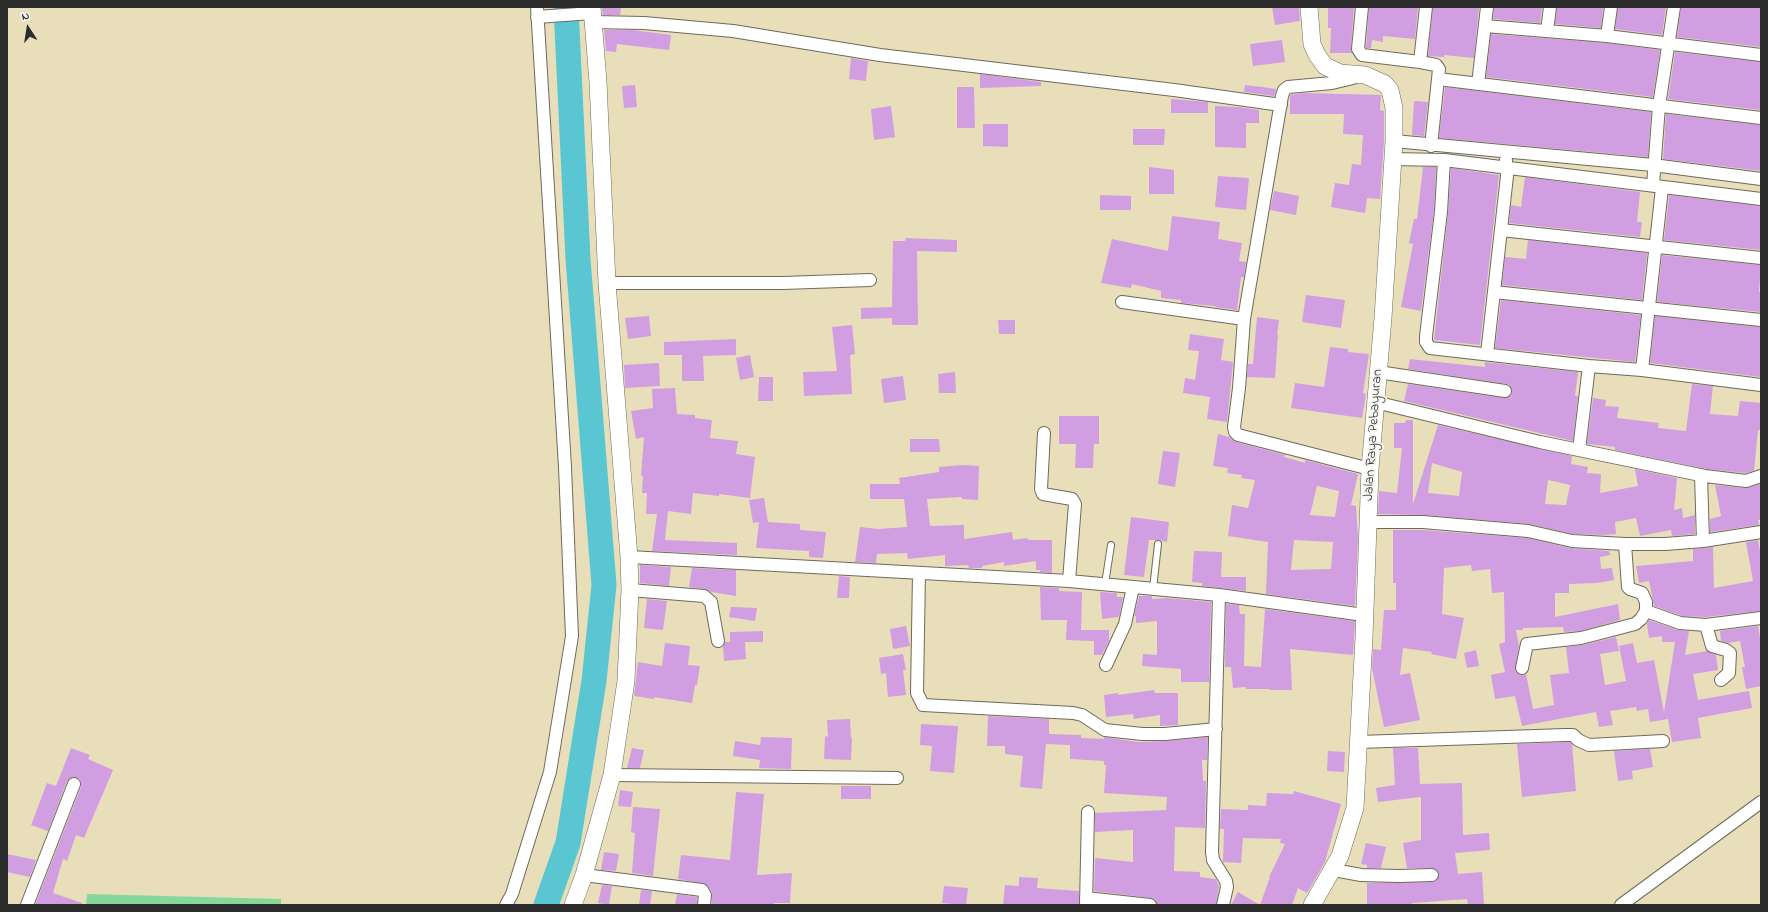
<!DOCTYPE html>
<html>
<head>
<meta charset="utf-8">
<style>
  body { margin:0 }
  #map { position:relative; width:1768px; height:912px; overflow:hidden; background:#e8dfba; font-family:"Indie Flower",sans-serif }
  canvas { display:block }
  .frame { position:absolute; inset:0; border:8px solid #2b2b2b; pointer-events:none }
  .north { position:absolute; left:8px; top:8px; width:40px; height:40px; -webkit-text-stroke:3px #f6f6f2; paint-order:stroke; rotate:348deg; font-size:11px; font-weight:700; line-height:16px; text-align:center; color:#2b2b2b }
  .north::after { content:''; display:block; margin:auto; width:14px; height:18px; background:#2b2b2b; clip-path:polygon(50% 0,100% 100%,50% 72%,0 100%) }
</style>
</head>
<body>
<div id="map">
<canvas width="1768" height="912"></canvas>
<div class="frame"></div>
<div class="north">N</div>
</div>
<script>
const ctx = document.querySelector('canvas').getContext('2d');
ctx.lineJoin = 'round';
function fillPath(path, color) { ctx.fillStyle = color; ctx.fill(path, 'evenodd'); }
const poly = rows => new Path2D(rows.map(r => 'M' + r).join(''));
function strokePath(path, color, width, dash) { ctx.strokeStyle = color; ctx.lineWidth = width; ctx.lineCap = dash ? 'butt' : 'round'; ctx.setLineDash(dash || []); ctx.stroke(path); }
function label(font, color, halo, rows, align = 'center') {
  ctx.font = font + ' "Indie Flower",sans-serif'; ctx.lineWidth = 4; ctx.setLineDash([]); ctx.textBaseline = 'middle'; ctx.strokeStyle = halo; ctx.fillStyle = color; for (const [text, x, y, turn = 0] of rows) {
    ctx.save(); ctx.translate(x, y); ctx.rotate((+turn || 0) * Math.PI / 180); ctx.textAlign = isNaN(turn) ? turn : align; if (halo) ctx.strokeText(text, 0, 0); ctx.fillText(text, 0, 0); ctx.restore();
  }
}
fillPath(poly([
  [87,894,281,899,281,905,86,905]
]), '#86d899');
strokePath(poly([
  [546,905,568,843,594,681,604,585,578,259,566,7]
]), '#59c6d1', 25);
fillPath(poly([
  [602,7,621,7,620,15,603,15],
  [1272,7,1299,7,1300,21,1275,25],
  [1328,7,1354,7,1351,48,1352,53,1330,53,1331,28,1328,28],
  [1369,7,1418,7,1415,39,1383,36,1383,42,1372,40,1371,48,1366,48],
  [1433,7,1479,7,1474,58,1444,55,1444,57,1428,56],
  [1494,7,1542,7,1540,23,1493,19],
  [1557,7,1603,7,1601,28,1555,24],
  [1618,7,1666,7,1662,35,1615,29],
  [1681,7,1761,7,1761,47,1677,37],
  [604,30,632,30,671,35,669,50,617,44,616,52,606,51],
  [1491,34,1606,43,1660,50,1653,97,1486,77],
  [1282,40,1285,62,1253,66,1250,44],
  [1675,52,1761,62,1761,110,1668,99],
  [851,58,868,61,866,81,849,79],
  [980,74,1041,82,1041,86,980,88],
  [635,85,637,107,624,108,622,86],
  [1245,85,1262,87,1276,89,1274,96,1244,92],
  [957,87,974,87,975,128,957,128],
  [1445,87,1651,112,1648,157,1439,138],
  [1303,93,1381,95,1380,110,1384,111,1384,141,1380,199,1367,198,1365,213,1331,207,1335,183,1349,185,1352,164,1361,165,1363,135,1343,134,1344,114,1290,114,1290,95],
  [1171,99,1208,102,1208,113,1171,113],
  [1414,101,1428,102,1424,136,1412,135],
  [891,106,895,137,874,140,871,109],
  [1215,106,1238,107,1259,110,1259,123,1246,123,1246,148,1215,147],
  [1666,114,1761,125,1761,171,1663,159],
  [983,124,1008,124,1008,147,983,146],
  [1133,129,1165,129,1164,145,1133,145],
  [1149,167,1174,170,1174,194,1149,194],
  [1423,167,1436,167,1434,211,1421,311,1401,307,1413,244,1409,243,1414,219,1417,219],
  [1451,168,1499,175,1480,345,1434,340,1448,213],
  [1218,176,1249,178,1246,210,1215,207],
  [1525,177,1640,192,1637,222,1642,222,1640,237,1509,223,1511,205,1521,207],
  [1274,191,1299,196,1296,215,1270,210],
  [1100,195,1131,196,1131,210,1100,210],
  [1669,195,1761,206,1761,250,1664,240],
  [1172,216,1220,222,1218,239,1242,243,1239,261,1246,262,1244,277,1241,277,1237,310,1215,307,1215,306,1181,303,1181,300,1161,298,1161,291,1132,284,1131,288,1101,283,1112,239,1168,251],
  [906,238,957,240,957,252,917,251,918,325,892,325,892,318,861,319,861,308,892,307,893,241,905,241],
  [1528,240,1647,253,1642,300,1502,285,1505,257,1526,259],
  [1662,255,1761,265,1759,292,1761,292,1761,312,1657,302],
  [1306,295,1345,300,1341,328,1302,322],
  [1501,300,1641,315,1635,362,1495,348],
  [649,316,651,336,628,339,625,318],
  [1655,316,1761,327,1761,377,1650,363],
  [1257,317,1279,320,1277,335,1278,335,1275,378,1247,377,1248,364,1253,364],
  [998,320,1015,320,1015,334,999,334],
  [852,325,855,354,850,355,852,394,804,396,803,372,837,371,832,327],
  [1190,334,1224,339,1221,360,1233,362,1227,422,1207,419,1210,397,1183,393,1185,378,1195,380,1199,351,1188,350],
  [736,339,736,355,703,356,704,381,682,381,682,355,664,355,664,342],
  [1330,347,1348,349,1348,352,1369,354,1363,393,1366,394,1362,418,1291,408,1295,383,1324,387],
  [750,355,754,377,740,380,736,358],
  [1410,359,1485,367,1485,362,1578,372,1575,396,1578,396,1573,441,1404,401,1408,384,1504,398,1511,396,1512,392,1510,385,1506,384,1408,369],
  [659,363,660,386,625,388,624,365],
  [955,372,956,393,939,393,938,374],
  [903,376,906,400,884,403,881,379],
  [759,377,773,377,773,401,758,401],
  [1692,384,1713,386,1710,414,1738,416,1740,401,1761,403,1761,430,1758,430,1754,471,1745,473,1706,469,1615,450,1615,447,1587,444,1593,398,1606,400,1605,406,1619,407,1617,418,1659,423,1658,428,1686,431],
  [675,388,677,414,695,415,695,418,712,420,710,438,738,441,736,454,755,457,750,498,719,494,719,496,693,493,691,514,668,511,665,540,737,543,737,555,652,551,657,514,646,514,647,493,642,493,643,476,641,476,644,437,636,439,631,411,653,408,652,389],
  [1059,416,1099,416,1099,444,1094,444,1093,468,1075,468,1076,444,1059,444],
  [1406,420,1413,420,1413,504,1438,425,1572,456,1571,464,1588,467,1587,473,1601,474,1600,493,1638,486,1635,469,1677,478,1674,510,1682,508,1683,518,1695,515,1695,534,1672,536,1671,530,1640,536,1636,518,1615,522,1616,534,1606,535,1573,534,1529,524,1424,515,1378,514,1379,491,1397,493,1402,448,1394,448,1394,423,1405,423],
  [1432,463,1462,472,1459,496,1428,493],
  [1548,480,1570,485,1566,505,1545,504],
  [1218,434,1229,437,1236,442,1285,455,1284,457,1305,463,1305,460,1358,474,1351,505,1356,506,1358,537,1355,606,1266,594,1268,542,1228,536,1232,505,1248,508,1255,480,1241,478,1242,475,1227,473,1228,468,1213,466],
  [1317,486,1339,491,1335,517,1310,515],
  [1294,540,1333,542,1331,569,1291,570],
  [910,439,939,439,940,452,910,452],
  [1163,451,1180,453,1175,487,1158,484],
  [962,465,979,466,978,500,962,499,962,497,927,499,930,526,964,525,964,539,1012,532,1013,540,1027,538,1028,540,1052,540,1052,573,1040,572,1040,570,1036,570,1036,561,1004,566,1004,562,982,566,982,568,969,568,968,565,945,566,945,555,908,559,907,553,877,554,876,563,855,562,860,527,878,529,907,527,904,499,870,499,870,484,900,484,899,478,939,472,939,467],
  [1761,484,1761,520,1758,520,1759,525,1710,532,1710,519,1721,516,1715,485,1745,488],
  [764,498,768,522,800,524,800,530,826,532,823,558,809,557,809,551,756,548,759,522,753,523,749,500],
  [1131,517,1169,522,1167,542,1159,540,1149,540,1144,577,1124,575],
  [1393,530,1423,530,1527,538,1570,548,1609,551,1610,555,1600,557,1601,569,1612,568,1614,580,1597,583,1569,584,1569,593,1555,593,1555,617,1618,604,1620,620,1580,631,1564,632,1563,627,1523,628,1523,630,1516,630,1519,646,1515,670,1520,675,1526,674,1533,709,1554,705,1550,675,1569,673,1566,647,1583,645,1616,637,1619,651,1600,654,1605,685,1626,681,1619,646,1633,643,1637,663,1654,660,1664,712,1675,642,1662,642,1662,636,1649,638,1647,624,1649,620,1678,630,1689,631,1685,655,1707,651,1716,655,1718,670,1693,674,1698,700,1749,691,1752,708,1698,718,1701,738,1672,742,1668,719,1650,722,1648,709,1637,711,1636,707,1610,711,1613,725,1599,727,1596,712,1522,726,1515,696,1495,699,1491,675,1505,672,1499,644,1505,642,1504,592,1492,593,1490,569,1472,571,1471,565,1444,568,1442,614,1464,618,1456,659,1431,654,1432,652,1403,648,1400,675,1410,673,1420,720,1384,727,1372,668,1373,649,1381,650,1384,610,1396,610,1396,583,1393,583],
  [1758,540,1761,557,1761,611,1706,617,1682,616,1654,606,1649,581,1639,583,1636,566,1693,561,1693,549,1713,547,1714,588,1753,581,1746,542],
  [1194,551,1222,552,1221,577,1246,577,1246,591,1202,586,1202,583,1192,582],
  [640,565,671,567,669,586,640,583],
  [692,568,736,570,736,596,711,592,705,589,689,587],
  [839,576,850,577,849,598,837,598],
  [1040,587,1059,588,1059,591,1082,592,1081,630,1109,630,1109,641,1102,655,1094,655,1094,641,1066,640,1067,620,1041,620],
  [1100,592,1117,593,1117,597,1123,597,1119,617,1102,619],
  [1139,596,1152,596,1152,599,1167,598,1211,602,1209,682,1181,682,1181,669,1142,666,1143,654,1157,655,1157,621,1136,623,1136,616,1134,616],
  [647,599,667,601,663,630,644,628],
  [1226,604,1239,605,1240,614,1245,614,1244,666,1261,667,1265,609,1355,621,1353,655,1290,649,1292,690,1270,690,1270,689,1246,689,1246,687,1233,688,1231,667,1225,667],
  [731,607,757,608,755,621,729,617],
  [906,626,910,646,893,649,890,629],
  [1758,626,1761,644,1761,686,1746,689,1742,667,1745,667,1740,641,1728,643,1721,641,1720,631],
  [763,631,763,642,745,642,746,659,724,661,723,646,725,642,730,642,730,632],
  [665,643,690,646,688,665,700,666,697,685,695,685,692,703,654,697,654,699,634,696,638,662,662,666],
  [1476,650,1479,666,1467,668,1464,653],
  [903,654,906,670,903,670,906,695,888,697,886,673,881,674,879,658],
  [1154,690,1155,693,1178,693,1178,725,1160,726,1160,715,1134,719,1133,714,1106,717,1104,695,1118,693,1118,695],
  [988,716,1049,719,1049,734,1081,735,1081,738,1104,739,1104,737,1138,742,1166,741,1208,737,1207,760,1202,760,1203,781,1206,781,1205,828,1175,827,1174,871,1200,872,1200,877,1216,879,1219,887,1216,905,1157,905,1155,899,1151,898,1094,891,1095,858,1133,862,1133,830,1095,832,1095,813,1166,810,1167,797,1104,793,1106,765,1104,765,1104,761,1070,759,1070,745,1046,744,1042,789,1020,787,1023,756,1005,754,1005,746,987,746],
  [850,719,851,738,852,738,851,760,824,759,825,736,828,737,827,720],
  [921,724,958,726,954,773,930,771,932,746,920,745],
  [761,737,792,738,791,769,759,768,760,760,733,756,735,741,760,745],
  [1570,742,1572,744,1576,791,1522,797,1517,744],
  [71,748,90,755,88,759,113,770,84,838,76,835,67,861,63,859,53,893,82,903,82,905,35,905,81,787,80,779,73,777,67,781,48,831,31,825,47,783,56,786],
  [632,748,644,750,640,768,627,768],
  [1393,748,1418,748,1420,784,1462,783,1463,835,1489,833,1490,850,1455,853,1458,874,1482,872,1484,905,1468,905,1467,899,1412,903,1412,905,1367,905,1367,883,1432,882,1436,881,1439,875,1438,871,1432,868,1407,868,1403,843,1421,840,1421,797,1378,802,1376,788,1395,785],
  [1650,749,1653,767,1632,771,1633,779,1618,781,1614,751],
  [1328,751,1345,752,1344,772,1327,771],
  [841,786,871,786,871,799,841,799],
  [620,790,633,792,631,807,618,806],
  [1294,791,1341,804,1325,862,1307,893,1298,888,1292,905,1260,905,1270,877,1269,877,1285,844,1280,843,1281,839,1243,838,1241,863,1223,862,1224,829,1220,829,1221,809,1248,810,1248,805,1266,806,1267,793,1293,794],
  [736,792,764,794,757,875,792,873,790,903,774,903,774,905,712,905,712,892,706,884,678,879,681,855,730,860],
  [633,807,660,809,653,876,632,873,635,833,631,832],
  [1366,843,1386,847,1381,868,1367,868,1367,865,1361,864],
  [604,852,619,854,616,871,601,870],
  [7,854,36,860,30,877,7,872],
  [1019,877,1038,878,1037,888,1079,891,1079,905,1003,905,1005,885,1019,886],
  [602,885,612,886,609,905,598,903],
  [944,886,968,888,966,905,942,903],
  [641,890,652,891,650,905,639,905],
  [1238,892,1260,905,1231,905],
  [677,894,697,897,697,905,675,905]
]), '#d19ee2');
const lane = poly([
  [1105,584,1111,545],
  [1153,589,1158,544]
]);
const street = poly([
  [1362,7,1358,49,1362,55,1420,62,1436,65,1439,69,1431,146],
  [537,17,592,13],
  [594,22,644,23,733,31,880,55,1174,90,1281,105],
  [1485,26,1607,36,1761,55],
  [1547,31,1550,7],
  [1607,36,1611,7],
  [1420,62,1426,7],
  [1353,78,1332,83,1288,87,1284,90,1282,96,1244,319,1239,388,1234,427,1235,432,1238,435,1370,469],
  [1438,79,1761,118],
  [1478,84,1487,7],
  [1394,141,1653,165,1761,179],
  [1392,159,1444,160,1761,199],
  [1444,160,1441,212,1426,336,1426,342,1430,348,1589,366,1642,370,1761,385],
  [1653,185,1659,106,1674,7],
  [1501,230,1761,258],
  [607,283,783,283,870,280],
  [1494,292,1761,320],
  [1122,302,1244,319],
  [1487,354,1507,176,1506,160],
  [1642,370,1662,188],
  [1378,372,1505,391],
  [1375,402,1540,442,1705,476,1746,481,1761,476],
  [1044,433,1041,489,1043,494,1072,499,1075,504,1069,581],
  [1579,450,1589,366],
  [1701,475,1703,541],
  [1369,522,1423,522,1528,531,1572,541,1625,544,1665,544,1703,541,1761,532],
  [629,557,1069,581,1219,595,1364,615],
  [919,573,917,693,923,705,1073,713,1082,715,1105,730,1142,734,1165,734,1216,729],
  [630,590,704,596,711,602,718,641],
  [1219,595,1212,852,1213,860,1226,881,1227,887,1223,905],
  [1646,611,1680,623,1706,625,1761,618],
  [1706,625,1712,646,1726,650,1730,653,1729,673,1721,680],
  [1106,665,1125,624,1133,587],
  [1522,668,1527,644,1581,638,1635,624,1641,619,1646,611,1646,602,1642,593,1630,589,1628,587,1625,544],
  [1359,742,1565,735,1573,735,1578,740,1589,745,1663,741],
  [612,775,897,778],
  [1334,870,1361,875,1399,876,1432,875],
  [584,875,702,890,705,895,704,905],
  [1086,898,1150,905],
  [27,905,74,784],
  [506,905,512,894,550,772,572,636,565,467,537,7],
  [1086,905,1088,812],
  [1621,905,1761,802]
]);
const secondary = poly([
  [1309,7,1312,44,1317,55,1325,66,1340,73,1365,75,1385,84,1390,90,1394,108,1394,141,1383,318,1370,469,1364,637,1355,808,1340,856,1312,905],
  [573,905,584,875,612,775,626,681,630,590,629,557,607,283,598,82,592,7]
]);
strokePath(lane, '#6d6a5d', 8);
strokePath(street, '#6d6a5d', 14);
strokePath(secondary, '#6d6a5d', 18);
strokePath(lane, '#fff', 6);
strokePath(street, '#fff', 12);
strokePath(secondary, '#fff', 17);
label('14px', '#2b2b2b', '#f6f6f2', [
  ["Jalan Raya Pebayuran",1374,435,-86]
]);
</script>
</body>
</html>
